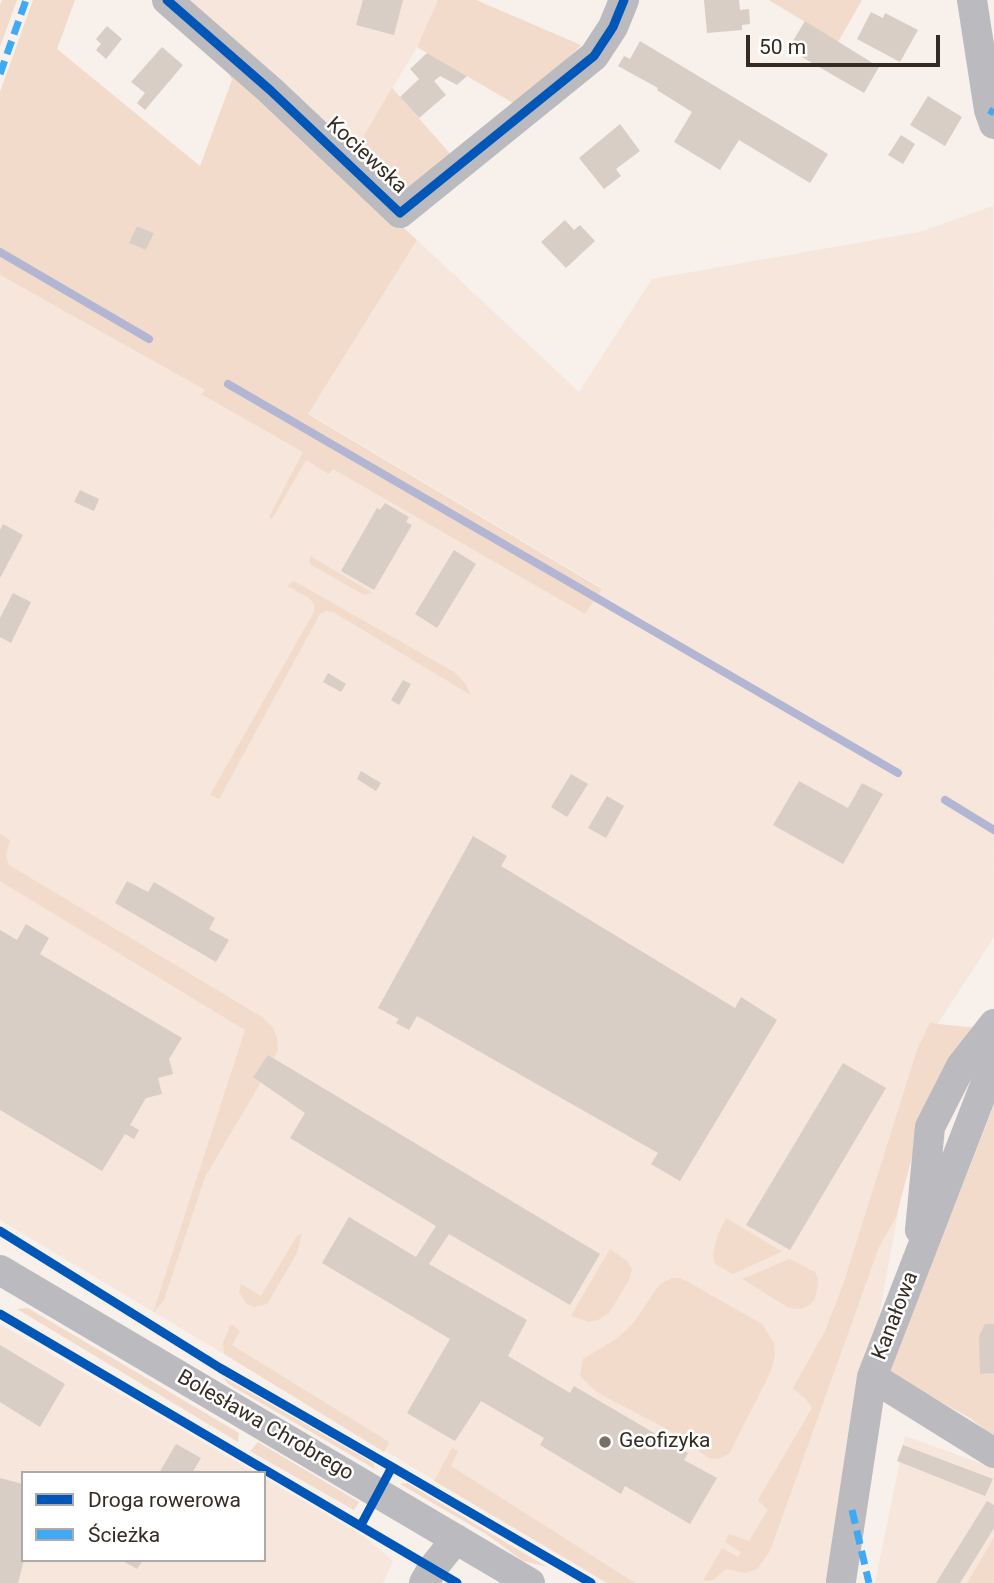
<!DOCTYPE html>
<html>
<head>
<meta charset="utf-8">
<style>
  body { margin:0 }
  #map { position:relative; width:994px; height:1583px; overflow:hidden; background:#f7f0eb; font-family:Roboto,sans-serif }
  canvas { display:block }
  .legend { position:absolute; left:21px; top:1471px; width:245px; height:91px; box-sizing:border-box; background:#fff; border:2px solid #afaaa7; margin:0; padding:9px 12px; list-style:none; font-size:21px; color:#362b22 }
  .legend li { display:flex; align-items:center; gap:14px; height:35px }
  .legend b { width:35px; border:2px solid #afaaa7 }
  .scale { position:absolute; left:746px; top:35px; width:194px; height:32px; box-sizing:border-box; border:4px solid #362b22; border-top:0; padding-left:9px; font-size:21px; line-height:24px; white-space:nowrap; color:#362b22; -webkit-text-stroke:5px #fff; paint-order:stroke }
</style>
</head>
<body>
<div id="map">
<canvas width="994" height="1583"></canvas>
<ul class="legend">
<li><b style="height:9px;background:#0057b8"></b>Droga rowerowa</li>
<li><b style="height:9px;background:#3fa9f5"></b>Ścieżka</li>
</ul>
<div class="scale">50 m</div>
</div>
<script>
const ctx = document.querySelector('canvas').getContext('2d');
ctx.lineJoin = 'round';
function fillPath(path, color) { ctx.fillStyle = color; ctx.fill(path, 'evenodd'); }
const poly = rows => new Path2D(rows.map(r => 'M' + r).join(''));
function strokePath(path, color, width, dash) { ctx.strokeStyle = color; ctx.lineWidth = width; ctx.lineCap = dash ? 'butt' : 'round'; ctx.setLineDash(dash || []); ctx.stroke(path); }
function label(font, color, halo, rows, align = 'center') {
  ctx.font = font + ' Roboto,sans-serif'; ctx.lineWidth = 5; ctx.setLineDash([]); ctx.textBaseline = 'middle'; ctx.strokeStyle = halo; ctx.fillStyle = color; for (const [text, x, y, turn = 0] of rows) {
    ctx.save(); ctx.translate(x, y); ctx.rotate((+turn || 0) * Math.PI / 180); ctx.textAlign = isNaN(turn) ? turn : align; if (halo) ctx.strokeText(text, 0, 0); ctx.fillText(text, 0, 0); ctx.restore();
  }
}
fillPath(poly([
  [185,0,438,0,417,47,353,154],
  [993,206,994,937,931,1034,849,1478,825,1583,606,1583,0,1220,0,275,205,390,202,393,585,614,602,588,308,413,417,240,579,392,652,279,920,232],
  [0,1324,256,1473,23,1473,23,1560,264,1560,264,1478,365,1537,393,1561,383,1583,0,1583],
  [905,1436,994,1468,994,1537,967,1583,875,1583]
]), '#f6e6db');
fillPath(poly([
  [2,0,17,0,0,47,0,5],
  [33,0,75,0,57,49,200,166,232,80,226,67,417,240,308,414,602,589,585,614,333,469,329,474,306,460,272,519,269,517,303,452,201,394,205,390,0,275,0,92],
  [137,226,154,233,146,250,130,243],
  [438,0,476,0,581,45,520,107,417,47],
  [769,0,862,0,838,42],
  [392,88,453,157,411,191,393,190,353,154],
  [310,556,373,593,364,595,310,564],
  [294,581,454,672,465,683,471,695,333,612,326,611,320,614,219,799,210,795,314,612,314,604,309,598,287,586],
  [0,834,10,840,6,855,9,865,262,1017,273,1028,277,1038,278,1049,274,1058,268,1055,253,1077,261,1082,205,1177,164,1300,153,1313,245,1030,0,881],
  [930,1023,976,1028,936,1092,912,1157,896,1217,879,1247,770,1551,757,1569,745,1573,726,1569,713,1580,703,1581,722,1548,738,1557,741,1552,725,1542,729,1534,749,1541,768,1510,758,1500,812,1408,806,1399,793,1388,825,1331,843,1285,917,1050],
  [994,1105,994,1437,970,1418,889,1373],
  [726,1218,781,1251,781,1252,733,1274,715,1264,713,1253,718,1234],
  [302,1233,297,1253,267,1304,254,1307,247,1304,239,1292,241,1284,261,1296,297,1236],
  [610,1249,627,1261,632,1269,629,1280,609,1313,598,1320,589,1322,571,1316],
  [790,1259,815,1272,818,1279,817,1289,815,1299,810,1305,800,1309,789,1308,742,1279],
  [671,1278,681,1278,762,1324,774,1343,775,1355,771,1371,729,1454,718,1459,709,1458,667,1429,598,1393,580,1376,583,1359,616,1339,632,1325,659,1285],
  [28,1308,239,1433,238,1442,17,1309],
  [233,1325,240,1331,232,1345,389,1442,384,1452,224,1354,223,1343,230,1326],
  [223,1377,373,1463,375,1469,228,1384],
  [258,1442,359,1502,354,1510,250,1451],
  [452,1448,458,1451,451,1466,635,1583,608,1583,434,1481],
  [407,1483,547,1567,523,1561,486,1534,400,1484],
  [994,1537,994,1583,967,1583]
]), '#f2dbcb');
strokePath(poly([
  [0,252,149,339],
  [228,384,898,773],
  [945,800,994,830]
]), '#b2b6d2', 8);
fillPath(poly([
  [363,0,403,0,394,35,356,25],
  [704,0,739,0,740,10,749,9,750,24,742,25,742,30,707,33],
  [871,12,883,18,885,13,918,30,900,62,857,39],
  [805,21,879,67,864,93,788,49],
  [107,26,122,39,106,59,96,50,101,44,96,39],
  [640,41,828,154,810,183,739,140,720,170,674,142,692,112,657,90,658,88,618,66,624,56,630,59],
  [162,47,183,65,145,110,137,103,145,93,131,82],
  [427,53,467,76,457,85,440,76,434,81,446,95,419,118,400,97,419,79,410,69],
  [928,96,962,117,945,146,910,125],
  [620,124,640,151,616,169,621,176,604,189,579,158],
  [901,135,915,144,903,164,888,155],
  [565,220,574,230,580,225,595,241,566,268,541,242],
  [137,226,154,233,146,250,129,243],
  [80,490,99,499,94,511,74,502],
  [385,503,409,517,406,522,412,525,374,590,341,571,377,508,380,510],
  [3,524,23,535,0,578,0,530],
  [454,550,476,564,437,628,415,614],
  [13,593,31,602,11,643,0,637,0,618],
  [328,673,346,684,341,692,323,682],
  [403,680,411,684,399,705,391,700],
  [361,771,381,783,376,791,357,779],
  [571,774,588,784,567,817,551,807],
  [799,781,848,808,862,783,883,794,843,864,773,825],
  [607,796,624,806,606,838,588,828],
  [473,836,507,856,501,866,735,1008,741,997,777,1020,680,1181,651,1164,658,1153,417,1016,409,1030,396,1023,399,1019,378,1008],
  [127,881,148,892,154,882,215,918,209,929,229,940,216,962,115,903],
  [26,924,49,938,40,954,182,1038,169,1059,173,1074,158,1078,162,1094,146,1098,130,1125,139,1130,134,1139,125,1134,102,1171,0,1110,0,930,17,940],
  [268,1055,600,1254,570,1305,449,1234,429,1264,527,1320,508,1356,570,1393,574,1386,688,1453,684,1460,717,1478,690,1524,625,1486,621,1494,540,1445,544,1438,481,1401,455,1441,407,1413,450,1339,322,1263,349,1217,416,1257,436,1226,290,1138,305,1113,253,1077],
  [843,1063,886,1088,790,1250,746,1225],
  [985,1324,994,1324,994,1373,980,1374,979,1336],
  [0,1345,65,1384,40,1427,0,1402],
  [176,1444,201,1458,192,1473,159,1473],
  [903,1445,993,1479,985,1496,897,1461],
  [0,1478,23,1484,24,1560,18,1583,0,1583],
  [987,1501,994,1505,994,1528,960,1583,936,1583],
  [121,1560,143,1560,137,1569]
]), '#d9cec6');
strokePath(poly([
  [167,0,270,90,400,213,594,56,613,27,624,0],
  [972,0,989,110,994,124],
  [920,1230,930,1127,961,1066,994,1024],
  [0,1270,530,1583],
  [872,1377,994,1453],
  [841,1581,872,1377,994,1062],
  [424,1583,432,1569,456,1539]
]), '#bababf', 30);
strokePath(poly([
  [0,74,26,0],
  [989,110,994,113],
  [852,1510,869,1583]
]), '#3fa9f5', 7, [14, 7]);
strokePath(poly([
  [167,0,270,90,400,213,594,56,613,27,624,0],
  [0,1231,220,1368,392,1467,361,1525],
  [0,1314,457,1583],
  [392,1467,591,1583]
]), '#0057b8', 9);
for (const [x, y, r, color] of [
  [605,1442,7,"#7a7068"]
]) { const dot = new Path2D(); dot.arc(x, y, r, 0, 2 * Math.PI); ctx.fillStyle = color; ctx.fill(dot); strokePath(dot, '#fff', 2.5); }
label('21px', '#362b22', '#fff', [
  ["Kociewska",366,156,43],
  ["Kanałowa",896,1316,-69],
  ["Bolesława Chrobrego",265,1426,30]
]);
label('21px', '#362b22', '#fff', [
  ["Geofizyka",619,1442]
], 'left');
</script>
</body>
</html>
